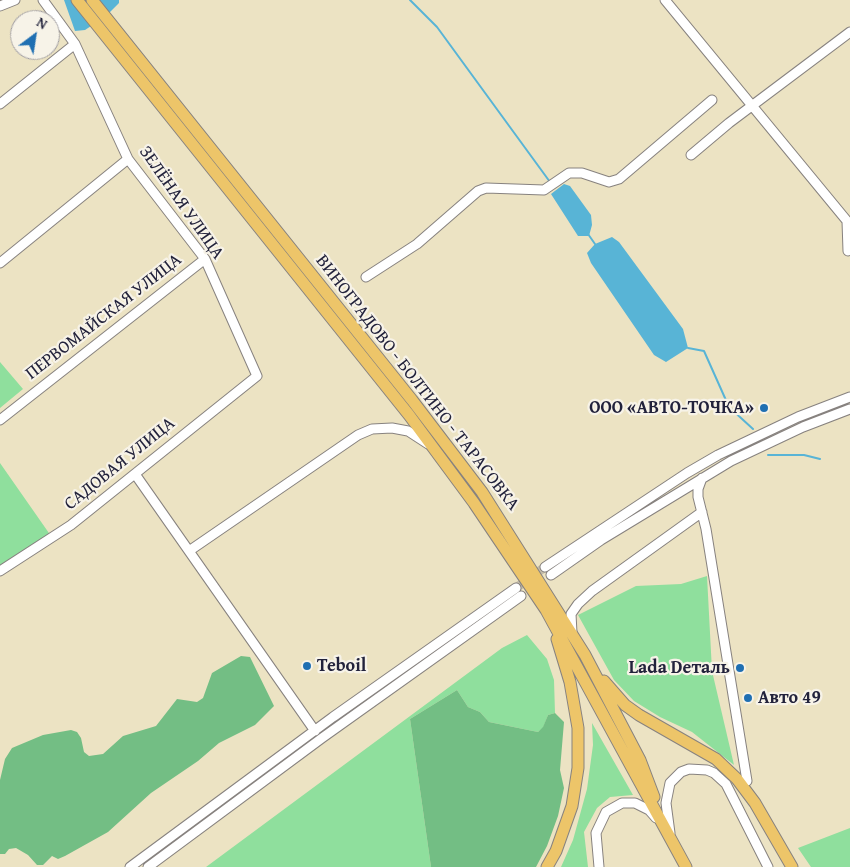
<!DOCTYPE html>
<html>
<head>
<meta charset="utf-8">
<style>
  body { margin:0 }
  #map { position:relative; width:850px; height:867px; overflow:hidden; background:#ece3c3; font-family:"Gentium Book Plus",serif }
  canvas { display:block }
  .north { position:absolute; left:10px; top:10px; width:50px; height:50px; box-sizing:border-box; background:#f7f3e8; border:1px solid #a29fa3; border-radius:50%; rotate:31deg; font-size:14px; font-weight:700; line-height:20px; text-align:center; color:#22223b }
  .north::after { content:''; display:block; margin:auto; width:18px; height:22px; background:#1f6fb2; clip-path:polygon(50% 0,100% 100%,50% 72%,0 100%) }
</style>
</head>
<body>
<div id="map">
<canvas width="850" height="867"></canvas>
<div class="north">N</div>
</div>
<script>
const ctx = document.querySelector('canvas').getContext('2d');
ctx.lineJoin = 'round';
function fillPath(path, color) { ctx.fillStyle = color; ctx.fill(path, 'evenodd'); }
const poly = rows => new Path2D(rows.map(r => 'M' + r).join(''));
function strokePath(path, color, width, dash) { ctx.strokeStyle = color; ctx.lineWidth = width; ctx.lineCap = dash ? 'butt' : 'round'; ctx.setLineDash(dash || []); ctx.stroke(path); }
function label(font, color, halo, rows, align = 'center') {
  ctx.font = font + ' "Gentium Book Plus",serif'; ctx.lineWidth = 4.5; ctx.setLineDash([]); ctx.textBaseline = 'middle'; ctx.strokeStyle = halo; ctx.fillStyle = color; for (const [text, x, y, turn = 0] of rows) {
    ctx.save(); ctx.translate(x, y); ctx.rotate((+turn || 0) * Math.PI / 180); ctx.textAlign = isNaN(turn) ? turn : align; if (halo) ctx.strokeText(text, 0, 0); ctx.fillText(text, 0, 0); ctx.restore();
  }
}
fillPath(poly([
  [0,362,23,389,0,408],
  [0,463,51,536,0,568],
  [707,576,712,671,734,765,692,732,660,717,634,701,614,680,578,615,636,586,681,584],
  [527,635,547,659,554,680,555,713,548,715,543,728,538,732,489,722,480,712,468,707,457,690,410,719,431,867,206,867,502,648],
  [592,723,633,795,610,797,597,808,584,832,588,867,561,867,573,840,587,789,593,745],
  [850,828,850,867,811,867,798,848]
]), '#8fdf9d');
fillPath(poly([
  [241,656,250,657,274,706,255,725,219,743,198,761,151,793,108,832,65,856,58,859,52,856,43,865,37,865,28,855,16,848,9,849,5,854,0,854,0,780,5,759,12,748,43,735,71,730,77,732,81,738,84,752,89,756,103,754,123,736,156,726,177,699,197,702,203,698,212,673],
  [457,690,468,707,480,712,489,722,538,732,543,727,548,715,555,713,564,722,560,770,564,788,558,816,547,846,536,867,431,867,410,719]
]), '#73be84');
fillPath(poly([
  [64,0,119,0,119,3,106,16,85,30,75,31],
  [564,184,570,186,591,215,592,225,589,236,578,236,551,194],
  [612,237,619,242,683,329,688,348,666,362,654,355,591,263,587,253,595,244]
]), '#58b4d6');
strokePath(poly([
  [410,0,437,27,550,182],
  [588,234,595,244],
  [688,348,704,351,729,407,753,429],
  [768,455,804,455,820,459]
]), '#58b4d6', 2);
strokePath(poly([
  [516,588,545,567]
]), '#c4bca8', 9, [9, 4.5]);
const minor = poly([
  [665,0,847,221,848,251,850,250],
  [0,6,15,0],
  [0,104,75,44],
  [691,155,729,123,850,32],
  [0,263,128,159],
  [366,277,417,244,478,191,486,188,544,190,569,173,582,173,609,182,619,179,712,100],
  [0,420,205,259],
  [135,474,315,731],
  [702,478,698,489,698,497,706,529,747,781],
  [189,551,358,435,372,429,392,428,408,431,428,444],
  [545,567,687,473,718,455,798,417,850,397],
  [0,571,71,525,257,376,205,259,128,159,75,44,43,0],
  [551,575,601,540,731,461,803,427,850,409],
  [572,633,571,614,578,604,592,591,702,512],
  [670,833,666,803,670,783,681,772,689,769,707,770,714,773,726,784,768,867],
  [130,867,333,717,516,588],
  [148,867,322,738,521,596],
  [599,867,596,833,606,812,622,803,635,803,649,810,656,818]
]);
const major = poly([
  [77,0,409,415,474,503,546,610,686,867],
  [92,0,412,400,482,492,585,655,640,760,654,797],
  [604,681,625,705,639,715,716,759,737,779,755,803,792,867],
  [547,867,556,851,572,806,578,768,578,728,570,682,557,639]
]);
strokePath(minor, '#87827f', 11);
strokePath(major, '#87827f', 13);
strokePath(minor, '#fff', 9);
strokePath(major, '#edc569', 11);
for (const [x, y, r, color] of [
  [764,408,5,"#1f6fb2"],
  [307,666,5,"#1f6fb2"],
  [740,668,5,"#1f6fb2"],
  [748,698,5,"#1f6fb2"]
]) { const dot = new Path2D(); dot.arc(x, y, r, 0, 2 * Math.PI); ctx.fillStyle = color; ctx.fill(dot); strokePath(dot, '#f7f3e8', 2); }
label('18px', '#22223b', '#f7f3e8', [
  ["ЗЕЛЁНАЯ УЛИЦА",181,203,55],
  ["ПЕРВОМАЙСКАЯ УЛИЦА",104,317,-38],
  ["ВИНОГРАДОВО - БОЛТИНО - ТАРАСОВКА",417,383,52],
  ["САДОВАЯ УЛИЦА",120,464,-39]
]);
label('bold 18px', '#22223b', '#f7f3e8', [
  ["ООО «АВТО-ТОЧКА»",754,408],
  ["Teboil",317,666,"left"],
  ["Lada Dеталь",730,668],
  ["Авто 49",758,698,"left"]
], 'right');
</script>
</body>
</html>
